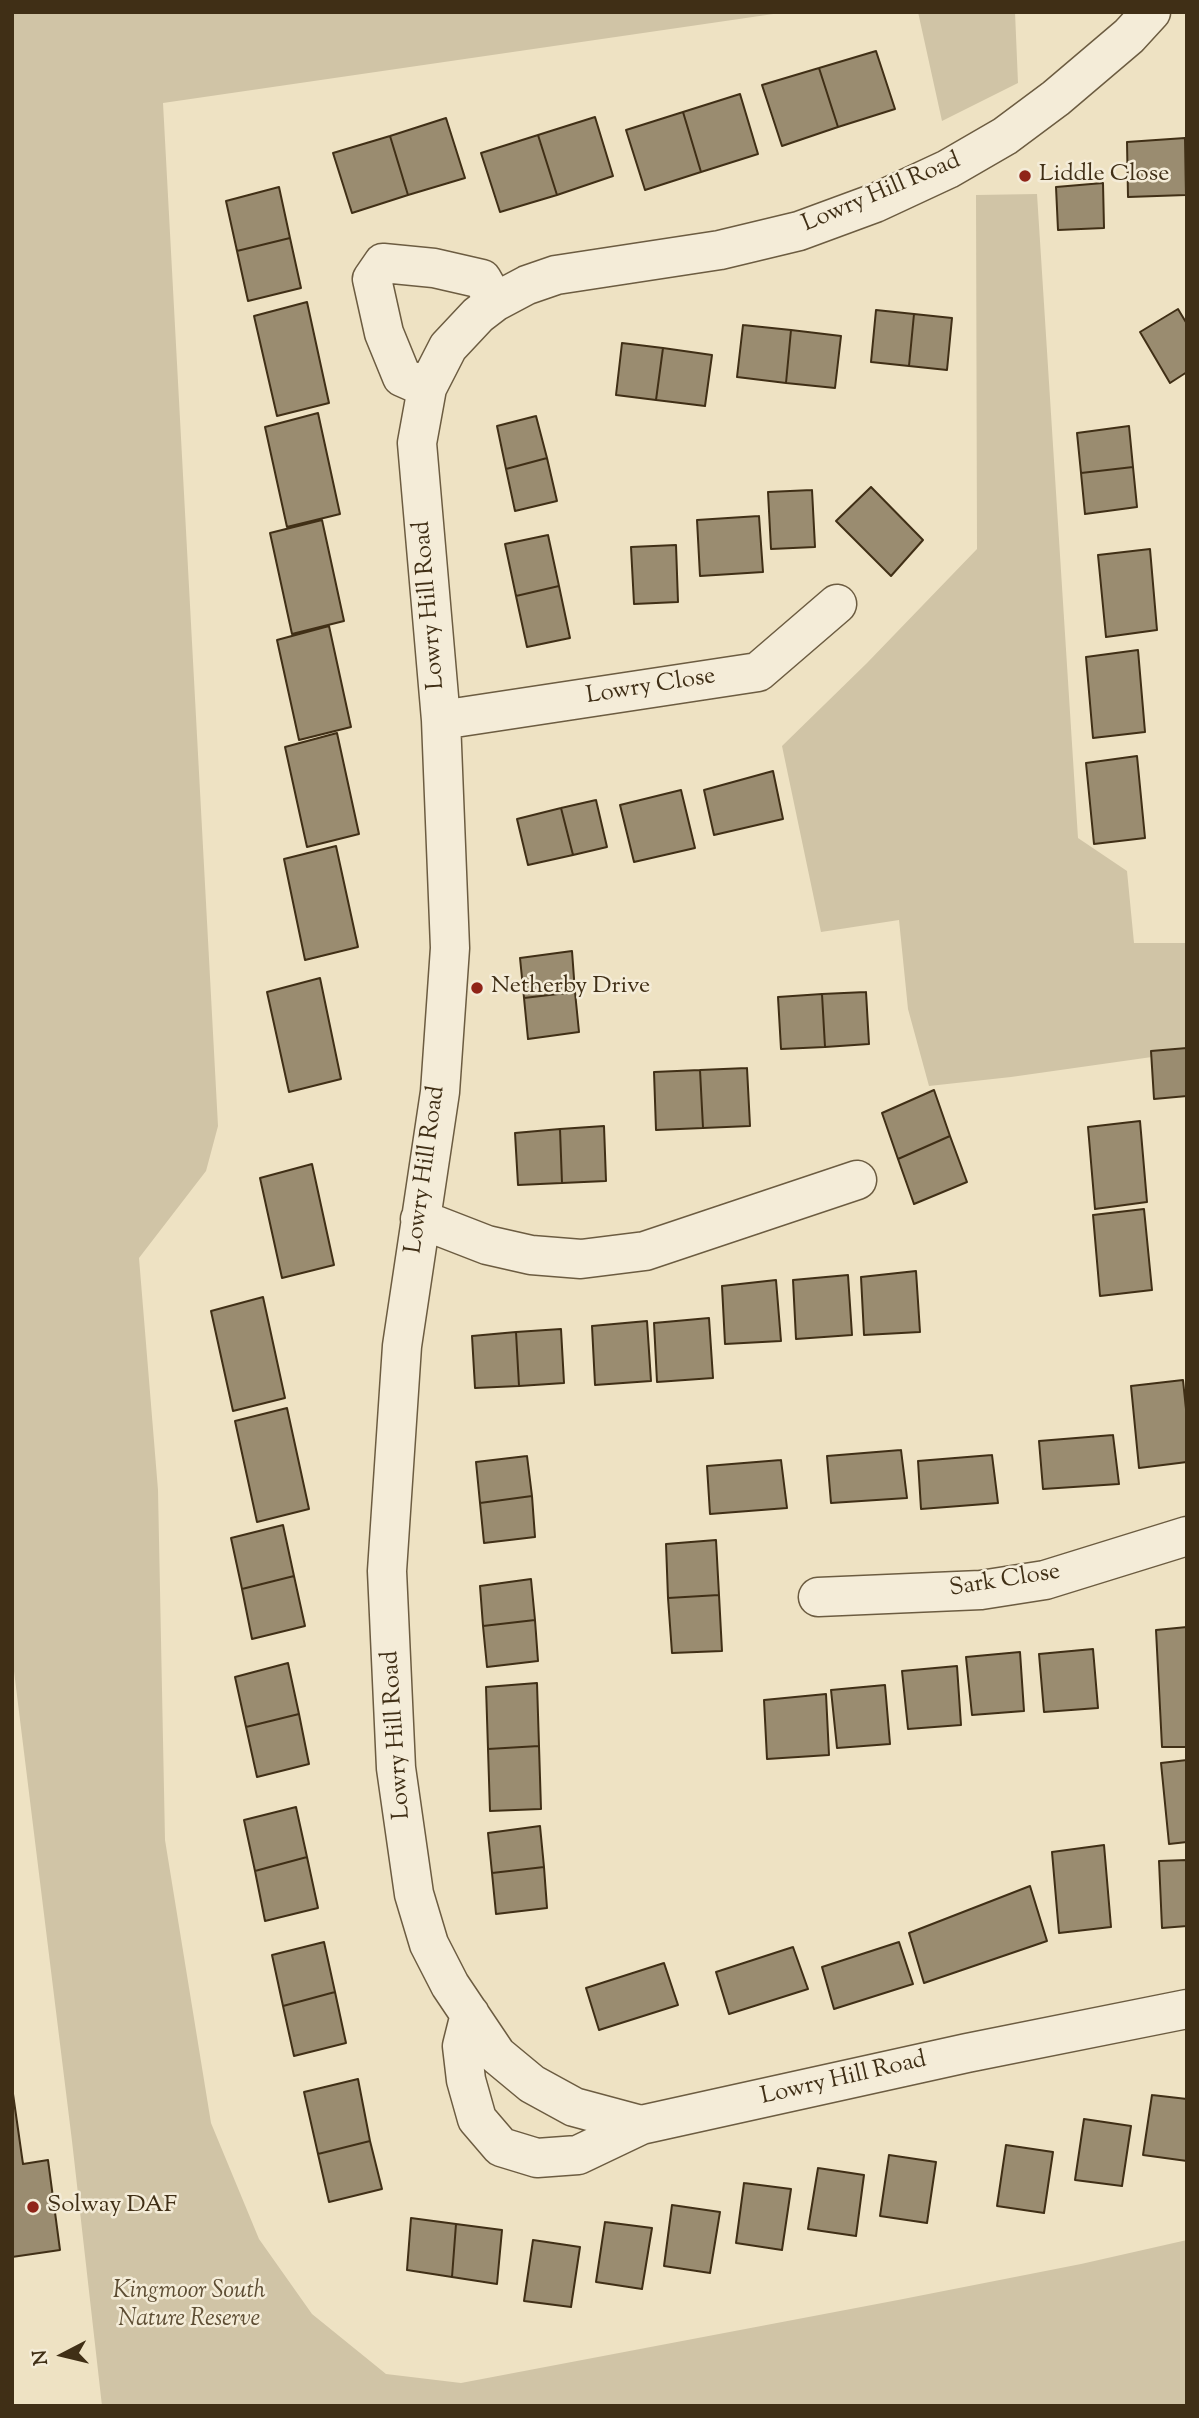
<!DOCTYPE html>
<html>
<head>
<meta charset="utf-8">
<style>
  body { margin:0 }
  #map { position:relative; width:1199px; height:2418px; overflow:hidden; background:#eee2c3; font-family:"Sorts Mill Goudy",serif }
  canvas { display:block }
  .frame { position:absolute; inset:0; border:14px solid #402f16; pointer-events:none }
  .north { position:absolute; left:28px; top:2320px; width:70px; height:70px; -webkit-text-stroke:5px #f4ecd8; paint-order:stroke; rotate:263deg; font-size:19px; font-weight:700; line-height:28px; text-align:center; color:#402f16 }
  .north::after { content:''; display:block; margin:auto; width:24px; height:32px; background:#402f16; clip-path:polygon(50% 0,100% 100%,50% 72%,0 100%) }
</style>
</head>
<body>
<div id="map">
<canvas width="1199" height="2418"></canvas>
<div class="frame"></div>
<div class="north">N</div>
</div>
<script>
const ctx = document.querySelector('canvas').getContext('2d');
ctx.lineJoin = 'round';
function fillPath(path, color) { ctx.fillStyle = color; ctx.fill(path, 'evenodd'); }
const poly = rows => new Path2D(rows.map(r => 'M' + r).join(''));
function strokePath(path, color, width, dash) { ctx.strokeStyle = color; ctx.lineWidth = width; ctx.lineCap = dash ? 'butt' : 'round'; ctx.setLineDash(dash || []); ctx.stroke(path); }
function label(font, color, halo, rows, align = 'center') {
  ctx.font = font + ' "Sorts Mill Goudy",serif'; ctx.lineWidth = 5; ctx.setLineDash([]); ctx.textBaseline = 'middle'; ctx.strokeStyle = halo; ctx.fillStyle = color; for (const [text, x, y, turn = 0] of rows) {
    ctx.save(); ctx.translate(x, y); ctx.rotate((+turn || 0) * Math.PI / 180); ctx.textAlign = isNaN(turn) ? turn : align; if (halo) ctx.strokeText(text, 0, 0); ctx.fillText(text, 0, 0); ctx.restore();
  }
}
fillPath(poly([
  [12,12,787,12,163,103,218,1126,206,1171,139,1258,158,1490,165,1840,211,2123,259,2239,312,2314,386,2374,461,2383,898,2300,1081,2264,1187,2240,1187,2406,102,2406,72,2141,12,1655],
  [918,12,1015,12,1018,83,942,121],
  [1037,194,1078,838,1127,871,1134,943,1187,943,1187,1052,1011,1077,929,1086,908,1009,899,920,821,932,782,746,867,663,977,549,976,195]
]), '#d0c4a6');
const building = poly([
  [876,51,895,109,838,127,819,68,876,51],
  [819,68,838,127,782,146,762,85,819,68],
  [740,94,758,154,701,172,683,112,740,94],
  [683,112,701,172,645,190,626,130,683,112],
  [595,117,613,176,557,195,538,135,595,117],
  [446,118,465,178,408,195,390,136,446,118],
  [538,135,557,195,500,212,481,153,538,135],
  [390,136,408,195,352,213,333,153,390,136],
  [1185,138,1186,195,1128,197,1127,142,1185,138],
  [1103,183,1104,228,1058,230,1056,187,1103,183],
  [279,187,290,238,237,251,226,201,279,187],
  [290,238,301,288,248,301,237,251,290,238],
  [307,302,329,403,277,416,254,316,307,302],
  [1178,309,1187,324,1187,372,1170,383,1140,332,1178,309],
  [876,310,914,314,909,366,871,362,876,310],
  [914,314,952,318,947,370,909,366,914,314],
  [743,325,791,330,786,383,737,377,743,325],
  [791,330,841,336,835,388,786,383,791,330],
  [622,343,663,348,656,400,616,395,622,343],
  [663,348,712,355,705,406,656,400,663,348],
  [318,413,340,514,287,527,265,427,318,413],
  [536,416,547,458,506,469,497,426,536,416],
  [1129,426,1133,467,1081,473,1077,433,1129,426],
  [547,458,557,501,515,511,506,469,547,458],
  [1133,467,1137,507,1085,514,1081,473,1133,467],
  [871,487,923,540,891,576,836,521,871,487],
  [812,490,815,547,771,549,768,492,812,490],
  [759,516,763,572,700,576,697,520,759,516],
  [322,520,344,621,292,634,270,533,322,520],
  [548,535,559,586,516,596,505,544,548,535],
  [676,545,678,602,634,604,631,547,676,545],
  [1150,549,1157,630,1106,637,1098,555,1150,549],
  [559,586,570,638,527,647,516,596,559,586],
  [329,626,351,727,299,740,277,640,329,626],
  [1138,650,1145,732,1093,738,1086,657,1138,650],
  [337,733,359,834,307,847,285,747,337,733],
  [1137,756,1145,838,1094,844,1086,763,1137,756],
  [773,771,783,819,714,835,704,790,773,771],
  [681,790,695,848,634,862,620,805,681,790],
  [596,800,607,847,573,855,561,808,596,800],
  [561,808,573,855,528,865,517,819,561,808],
  [336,846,358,947,305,960,284,859,336,846],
  [572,951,575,992,524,998,520,958,572,951],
  [320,978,341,1079,289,1092,267,992,320,978],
  [575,992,579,1032,528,1039,524,998,575,992],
  [866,992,869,1044,825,1047,822,994,866,992],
  [822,994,825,1047,781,1049,778,997,822,994],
  [1187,1048,1187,1096,1154,1099,1151,1051,1187,1048],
  [747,1068,750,1126,703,1128,700,1070,747,1068],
  [700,1070,703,1128,656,1130,654,1072,700,1070],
  [934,1090,950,1136,898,1159,882,1113,934,1090],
  [1140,1121,1147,1202,1095,1209,1088,1127,1140,1121],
  [604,1126,606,1181,562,1183,560,1129,604,1126],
  [560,1129,562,1183,518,1185,515,1133,560,1129],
  [950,1136,967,1182,914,1204,898,1159,950,1136],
  [312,1164,334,1265,282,1278,260,1178,312,1164],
  [1144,1209,1152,1290,1100,1296,1093,1215,1144,1209],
  [916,1271,920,1332,864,1335,861,1277,916,1271],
  [848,1275,852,1335,796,1339,793,1280,848,1275],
  [776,1280,781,1341,725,1344,722,1286,776,1280],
  [263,1297,285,1398,233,1411,211,1311,263,1297],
  [709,1318,713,1378,657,1382,654,1323,709,1318],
  [647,1321,651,1381,595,1385,592,1326,647,1321],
  [561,1329,564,1383,519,1386,516,1332,561,1329],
  [516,1332,519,1386,475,1388,472,1336,516,1332],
  [1183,1380,1187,1419,1187,1462,1139,1468,1131,1386,1183,1380],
  [287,1408,309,1509,257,1522,235,1421,287,1408],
  [1113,1435,1119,1484,1043,1489,1039,1441,1113,1435],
  [901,1450,907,1498,831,1503,827,1456,901,1450],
  [992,1455,998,1503,921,1509,918,1461,992,1455],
  [527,1456,532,1496,480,1503,476,1462,527,1456],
  [781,1460,787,1508,710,1514,707,1466,781,1460],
  [532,1496,535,1537,484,1543,480,1503,532,1496],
  [283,1525,294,1576,242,1589,231,1538,283,1525],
  [716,1540,719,1595,668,1598,666,1544,716,1540],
  [294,1576,305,1626,252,1639,242,1589,294,1576],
  [531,1579,535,1620,483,1626,480,1586,531,1579],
  [719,1595,722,1651,672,1653,668,1598,719,1595],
  [535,1620,538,1661,487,1667,483,1626,535,1620],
  [1187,1627,1187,1747,1162,1747,1156,1630,1187,1627],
  [1093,1649,1098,1708,1044,1712,1039,1654,1093,1649],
  [1020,1652,1024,1711,972,1715,966,1657,1020,1652],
  [288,1663,299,1714,246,1727,235,1677,288,1663],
  [957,1666,961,1725,908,1729,902,1671,957,1666],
  [537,1683,539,1746,488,1749,486,1687,537,1683],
  [885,1685,890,1744,837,1748,831,1690,885,1685],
  [826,1694,829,1755,767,1759,764,1700,826,1694],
  [299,1714,309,1764,257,1777,246,1727,299,1714],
  [539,1746,541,1809,490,1811,488,1749,539,1746],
  [1187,1760,1187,1842,1169,1844,1161,1763,1187,1760],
  [296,1807,307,1857,255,1871,244,1820,296,1807],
  [540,1826,544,1867,492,1873,488,1833,540,1826],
  [1104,1845,1111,1927,1059,1933,1052,1852,1104,1845],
  [307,1857,318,1908,265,1921,255,1871,307,1857],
  [1187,1860,1187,1926,1162,1928,1159,1861,1187,1860],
  [544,1867,547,1908,496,1914,492,1873,544,1867],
  [1030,1886,1047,1941,924,1983,909,1933,1030,1886],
  [324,1942,335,1992,283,2006,272,1955,324,1942],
  [899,1942,913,1984,834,2009,822,1967,899,1942],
  [793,1947,808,1989,729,2014,716,1972,793,1947],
  [664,1963,678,2005,599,2030,586,1988,664,1963],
  [335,1992,346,2043,294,2056,283,2006,335,1992],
  [358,2079,370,2141,318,2154,304,2092,358,2079],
  [12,2087,23,2164,48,2160,60,2250,12,2257,12,2087],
  [1152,2095,1187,2099,1187,2161,1143,2155,1152,2095],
  [1084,2119,1131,2126,1122,2186,1075,2180,1084,2119],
  [370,2141,382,2189,329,2202,318,2154,370,2141],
  [1006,2145,1053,2152,1044,2213,997,2206,1006,2145],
  [889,2155,936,2162,927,2223,880,2216,889,2155],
  [818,2168,864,2175,856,2236,808,2229,818,2168],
  [744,2183,791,2189,782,2250,736,2243,744,2183],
  [672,2205,720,2212,710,2273,664,2266,672,2205],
  [411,2218,456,2224,452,2277,407,2270,411,2218],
  [605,2222,652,2228,642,2289,596,2282,605,2222],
  [456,2224,502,2230,497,2284,452,2277,456,2224],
  [533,2240,580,2247,571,2307,524,2301,533,2240]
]);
fillPath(building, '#9a8c70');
strokePath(building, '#402f16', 2);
const minor = poly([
  [1151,12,1129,36,1056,98,1005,136,948,169,875,203,799,231,720,250,556,275,527,285,495,302,478,315,448,347,427,388,417,443,441,720,450,948,440,1092,402,1346,387,1571,396,1768,414,1894,429,1944,450,1985,497,2055,532,2084,574,2107,641,2125,967,2053,1187,2009],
  [427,388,402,377,384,333,372,279,383,263,434,268,482,279,495,302],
  [441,720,758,672,837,604],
  [420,1219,487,1245,531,1255,581,1259,645,1251,857,1180],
  [818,1597,981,1590,1045,1580,1187,1536],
  [470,2014,462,2046,466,2080,477,2119,501,2147,537,2158,578,2155,641,2125]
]);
strokePath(minor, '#6c5c41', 41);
strokePath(minor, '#f4ecd8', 38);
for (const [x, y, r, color] of [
  [1025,176,7,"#8f2418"],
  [477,988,7,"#8f2418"],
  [33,2207,7,"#8f2418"]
]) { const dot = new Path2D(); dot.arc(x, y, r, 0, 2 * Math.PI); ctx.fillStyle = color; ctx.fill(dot); strokePath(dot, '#f4ecd8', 2.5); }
label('24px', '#402f16', '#f4ecd8', [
  ["Liddle Close",1039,176],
  ["Netherby Drive",491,988],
  ["Solway DAF",47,2207]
], 'left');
label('24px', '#402f16', '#f4ecd8', [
  ["Lowry Hill Road",882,194,-23],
  ["Lowry Hill Road",431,605,-95],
  ["Lowry Close",651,688,-9],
  ["Lowry Hill Road",427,1170,-82],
  ["Sark Close",1005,1582,-9],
  ["Lowry Hill Road",398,1735,-94],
  ["Lowry Hill Road",844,2080,-13]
]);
label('italic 24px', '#5d4d33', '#f4ecd8', [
  ["Kingmoor South",189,2293],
  ["Nature Reserve",189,2321]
]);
</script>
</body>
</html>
